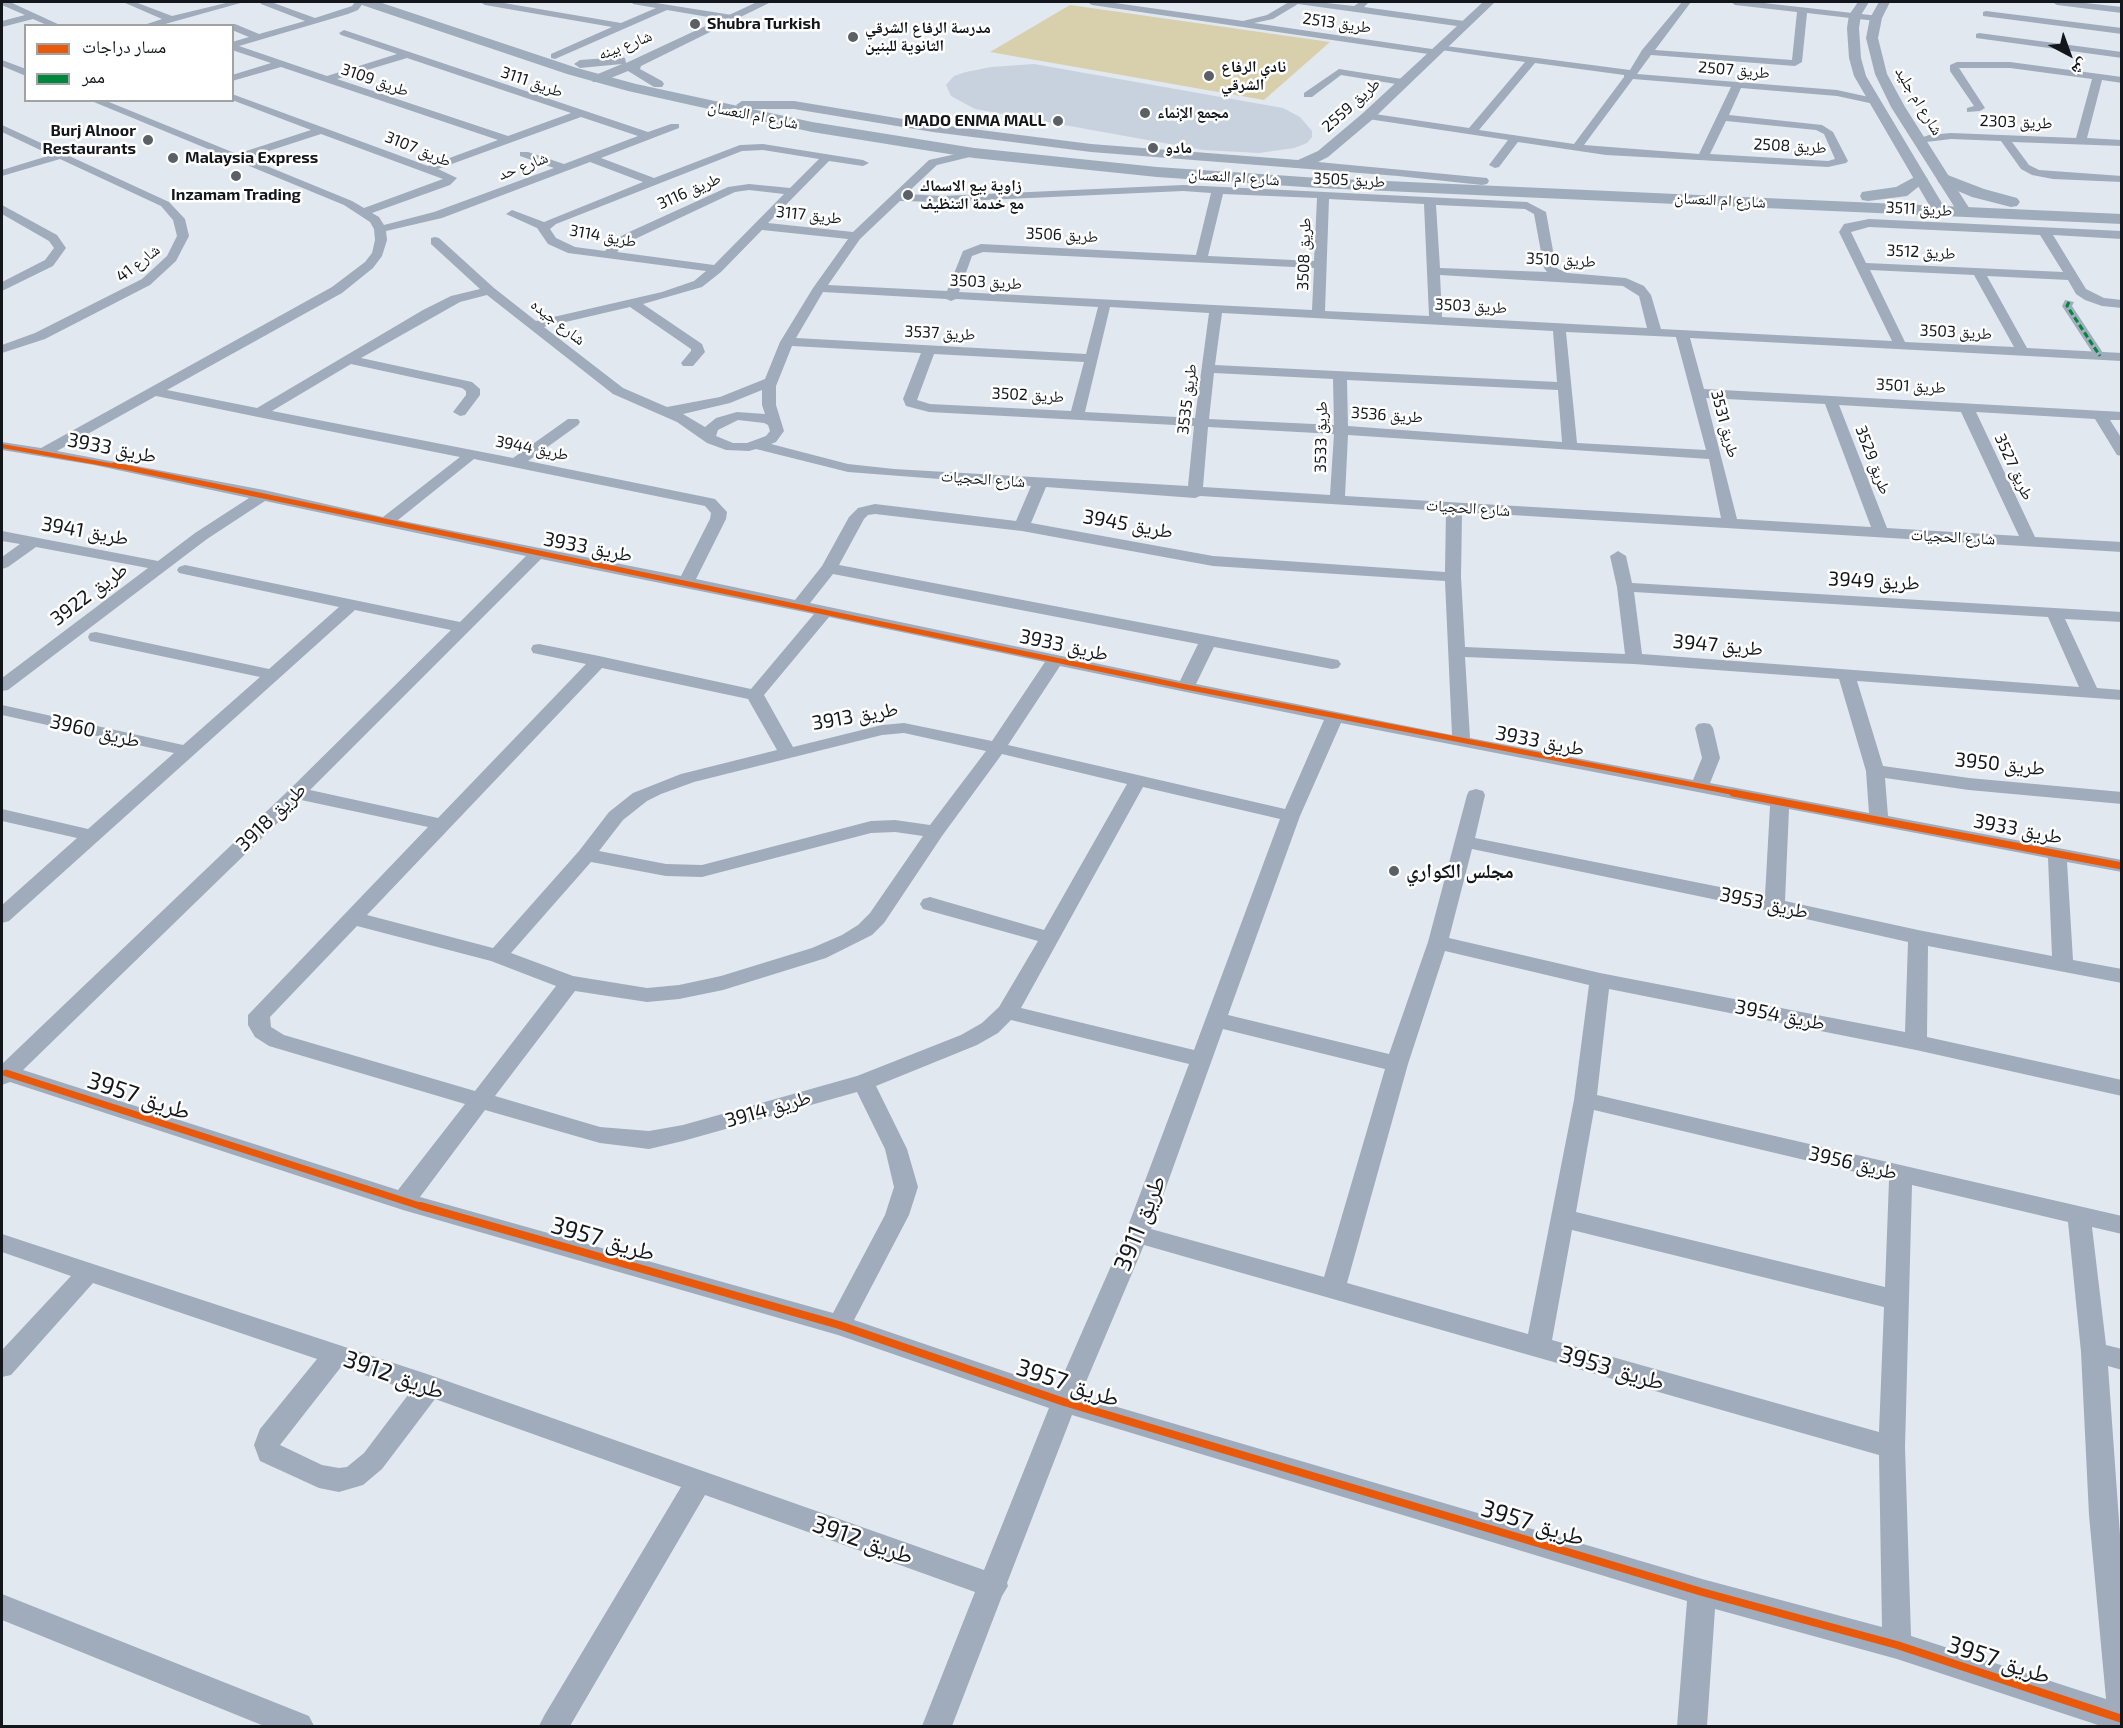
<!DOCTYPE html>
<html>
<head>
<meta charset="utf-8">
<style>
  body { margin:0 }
  #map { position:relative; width:2123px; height:1728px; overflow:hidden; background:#e1e8ef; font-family:"Exo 2","Noto Naskh Arabic",sans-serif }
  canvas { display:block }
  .frame { position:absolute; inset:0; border:3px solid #13171c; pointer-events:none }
  .legend { position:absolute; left:24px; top:24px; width:210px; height:78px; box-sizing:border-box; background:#fff; border:2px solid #a1a2a4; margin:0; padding:8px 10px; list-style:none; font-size:18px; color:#13171c }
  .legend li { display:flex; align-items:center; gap:12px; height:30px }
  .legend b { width:30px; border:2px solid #a1a2a4 }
  .north { position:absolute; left:2039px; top:24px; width:60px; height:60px; -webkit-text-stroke:4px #fff; paint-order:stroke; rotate:139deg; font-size:16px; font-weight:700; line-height:24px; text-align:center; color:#13171c }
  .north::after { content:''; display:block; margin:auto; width:21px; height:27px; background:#13171c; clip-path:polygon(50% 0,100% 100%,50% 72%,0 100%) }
</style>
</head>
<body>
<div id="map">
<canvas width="2123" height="1728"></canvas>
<div class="frame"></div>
<ul class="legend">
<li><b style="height:8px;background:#e8590c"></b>مسار دراجات</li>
<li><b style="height:8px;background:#00873e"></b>ممر</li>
</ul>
<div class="north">ش</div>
</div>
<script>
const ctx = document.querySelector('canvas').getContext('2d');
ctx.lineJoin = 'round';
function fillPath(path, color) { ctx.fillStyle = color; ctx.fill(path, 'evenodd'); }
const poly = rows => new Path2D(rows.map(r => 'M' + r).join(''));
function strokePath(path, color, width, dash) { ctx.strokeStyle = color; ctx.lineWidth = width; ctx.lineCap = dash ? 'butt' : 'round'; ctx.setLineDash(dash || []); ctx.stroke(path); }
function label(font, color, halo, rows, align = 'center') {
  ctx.font = font + ' "Exo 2","Noto Naskh Arabic",sans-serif'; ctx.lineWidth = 5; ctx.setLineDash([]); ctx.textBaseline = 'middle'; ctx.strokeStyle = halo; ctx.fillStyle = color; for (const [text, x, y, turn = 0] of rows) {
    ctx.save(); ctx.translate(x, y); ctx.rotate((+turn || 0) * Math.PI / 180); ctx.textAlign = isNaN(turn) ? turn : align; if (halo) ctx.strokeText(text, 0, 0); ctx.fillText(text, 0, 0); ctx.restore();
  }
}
fillPath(poly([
  [1070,5,1330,42,1264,100,990,52]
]), '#d8cfac');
fillPath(poly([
  [1034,64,1283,108,1300,117,1312,131,1312,137,1307,143,1294,148,1259,153,1203,150,975,109,951,96,946,85,954,76,966,72,991,67]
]), '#c8d2de');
fillPath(poly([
  [2065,300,2074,302,2072,306,2105,356,2104,358,2096,358,2062,306,2065,300]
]), '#a0acbb');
fillPath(poly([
  [2,2,10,2,62,26,49,26,33,19,2,27,2,21,25,15,2,5,2,2],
  [123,2,135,2,172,16,230,2,244,2,158,26,141,26,162,19,123,2],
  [260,2,271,2,315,18,352,6,355,2,364,2,358,10,348,14,239,46,327,76,397,54,341,35,339,33,344,30,648,132,671,124,679,124,679,128,601,158,654,178,740,145,763,144,863,160,869,163,863,166,829,161,768,223,853,232,929,160,974,150,980,153,978,155,937,165,906,194,942,196,1183,185,1527,202,1546,212,1556,267,1558,269,1568,273,1626,278,1644,286,1651,295,1661,329,1892,341,1839,232,1844,224,1869,219,2122,231,2122,239,2053,235,2086,289,2104,298,2122,300,2122,308,2102,306,2085,300,2076,294,2068,280,1987,276,2027,348,2122,353,2122,361,1690,338,1704,389,2122,412,2122,420,2110,420,2122,439,2122,456,2117,455,2095,419,1976,412,2035,537,2122,542,2122,552,1462,512,1461,577,1465,647,1625,654,1617,587,1610,556,1618,551,1626,556,1632,583,2122,612,2122,622,2065,619,2097,688,2122,690,2122,700,1857,681,1883,766,1969,778,2122,792,2122,804,1969,790,1885,778,1888,816,2122,860,2122,872,2067,862,2073,960,2122,969,2122,983,1928,946,1927,1037,2122,1080,2122,1096,1916,1050,1609,989,1597,1095,2122,1216,2122,1234,2092,1227,2106,1345,2122,1349,2122,1370,2108,1366,2122,1563,2122,1726,2101,1726,1897,1659,1715,1609,1707,1726,1677,1726,1687,1601,1072,1415,1007,1583,1008,1586,1002,1596,952,1726,922,1726,975,1592,705,1495,570,1726,539,1726,544,1716,681,1487,435,1399,382,1469,363,1485,339,1492,319,1488,260,1461,254,1445,260,1429,317,1359,93,1283,11,1375,2,1377,2,1350,71,1276,2,1252,2,1234,430,1375,984,1570,1049,1408,838,1335,403,1210,10,1082,2,1085,2,1064,290,789,451,630,355,610,9,921,2,923,2,905,77,838,2,821,2,809,88,829,174,753,2,715,2,705,183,745,260,677,90,641,88,637,90,633,96,632,269,669,339,607,179,573,177,570,179,567,185,565,460,622,526,556,265,501,207,539,8,690,2,691,2,678,148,568,36,547,8,567,2,569,2,557,20,544,2,541,2,531,158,561,195,533,249,498,94,465,2,450,2,442,41,448,332,287,365,262,372,253,375,240,374,229,370,222,344,205,89,100,104,100,237,154,311,130,232,100,232,94,428,166,498,140,281,67,232,81,232,75,271,63,232,50,232,42,249,37,232,30,232,26,228,26,229,24,235,24,259,34,305,21,261,4,260,2],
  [407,58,571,113,508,136,337,79,407,58],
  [581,117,638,136,564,164,528,152,520,152,520,156,554,168,434,212,384,225,379,217,372,213,450,185,457,178,438,169,581,117],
  [321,134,443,179,364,208,352,201,247,158,321,134],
  [763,150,819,159,790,188,749,184,728,187,627,233,616,239,605,251,575,247,556,238,550,229,556,224,742,151,763,150],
  [590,162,643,182,544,222,512,210,506,214,537,228,548,244,568,253,706,271,694,281,662,292,536,321,494,288,439,238,435,237,431,238,431,244,480,289,451,296,423,310,257,408,167,390,342,293,373,268,382,256,387,240,386,231,442,218,590,162],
  [749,190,784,194,714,265,617,252,624,245,635,239,735,192,749,190],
  [1183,191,1211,193,1196,255,981,244,963,251,947,291,828,285,860,239,900,201,942,202,1183,191],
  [1223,194,1317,198,1314,261,1208,256,1223,194],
  [1329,199,1424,204,1429,316,1325,311,1329,199],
  [1436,205,1525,209,1534,214,1544,268,1547,272,1440,268,1436,205],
  [1869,227,2040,235,2063,272,1866,263,1851,232,1869,227],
  [762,230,848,239,813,288,780,342,765,379,720,397,667,407,623,388,544,327,630,307,691,349,691,351,681,363,683,366,693,366,705,352,702,344,643,304,702,287,721,272,762,230],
  [983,252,1314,268,1312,310,959,292,972,256,983,252],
  [1870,270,1974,275,2014,347,1905,342,1870,270],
  [1440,275,1623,286,1639,296,1647,328,1442,317,1440,275],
  [823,292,946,299,951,301,956,299,1098,307,1086,354,796,338,823,292],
  [487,295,613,394,677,422,707,443,726,450,749,451,756,449,848,472,1031,486,1016,521,875,504,858,508,849,517,822,566,795,600,696,579,726,519,727,512,715,499,528,461,578,425,580,422,578,419,568,419,513,458,272,411,351,364,462,388,466,391,466,395,453,412,460,416,465,415,480,395,480,389,472,382,361,358,460,302,487,295],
  [1110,307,1209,313,1195,418,1085,412,1110,307],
  [1222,313,1553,331,1557,382,1215,365,1222,313],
  [1566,332,1676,337,1706,450,1577,443,1566,332],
  [792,346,921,353,903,399,906,406,929,412,1194,426,1188,486,894,469,848,464,771,444,776,442,784,431,776,405,776,386,792,346],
  [934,354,1084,362,1071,411,930,404,917,400,934,354],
  [1214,373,1333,379,1334,425,1209,419,1214,373],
  [1347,380,1558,390,1562,442,1348,426,1347,380],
  [762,390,762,405,765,414,737,412,716,418,705,427,683,414,730,403,762,390],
  [156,396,258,417,460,457,383,517,264,490,57,451,156,396],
  [1706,398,1825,404,1871,527,1737,519,1706,398],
  [1839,405,1961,412,2019,536,1887,528,1839,405],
  [738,420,764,423,768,425,770,431,766,436,747,443,733,443,716,436,718,430,738,420],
  [1208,427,1334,434,1330,495,1203,487,1208,427],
  [1348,435,1709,459,1721,518,1345,496,1348,435],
  [474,459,705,506,711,513,710,519,681,576,398,520,474,459],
  [1046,487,1195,498,1200,496,1446,511,1445,572,1213,556,1031,523,1046,487],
  [875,514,1022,531,1213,566,1445,581,1452,735,1196,684,1214,647,1332,669,1338,668,1341,664,1338,660,839,565,864,519,868,515,875,514],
  [541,559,814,614,751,689,599,656,539,644,533,645,531,649,533,653,586,664,438,818,310,790,541,559],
  [833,574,1198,644,1180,681,810,603,833,574],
  [1634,592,2048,617,2079,687,1642,654,1634,592],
  [829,617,1045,662,992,741,904,723,882,725,793,747,764,695,829,617],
  [1465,657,1634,664,1839,679,1866,771,1869,813,1710,783,1720,758,1713,728,1710,724,1704,723,1698,724,1695,728,1702,758,1693,780,1470,738,1465,657],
  [1060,666,1186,692,1324,720,1285,809,1008,745,1060,666],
  [602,668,748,699,777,750,681,774,633,793,609,812,579,851,493,948,367,915,602,668],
  [1341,723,1770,806,1765,896,1475,838,1485,795,1483,791,1476,789,1469,791,1467,795,1428,942,1389,1054,1228,1015,1300,816,1341,723],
  [904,733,986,751,930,825,895,820,871,821,702,865,666,864,599,851,623,820,647,801,661,794,694,782,882,735,904,733],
  [1002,754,1127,784,1044,930,930,897,923,899,920,904,923,909,1038,941,999,1007,982,1023,961,1035,857,1076,683,1125,649,1131,600,1127,495,1096,575,991,647,1002,679,999,723,990,826,958,872,935,884,923,942,836,1002,754],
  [1143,787,1280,819,1194,1050,1021,1008,1143,787],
  [301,800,428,827,248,1015,248,1025,255,1037,269,1046,465,1104,398,1190,23,1070,301,800],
  [1789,809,2048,858,2052,956,1918,930,1785,901,1789,809],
  [895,832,923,836,870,913,858,925,842,935,812,948,721,976,679,985,647,988,573,976,511,953,591,862,666,876,702,877,871,833,895,832],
  [1472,849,1775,912,1908,942,1905,1032,1600,973,1449,938,1472,849],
  [357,926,491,961,556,986,475,1091,284,1035,271,1027,270,1017,357,926],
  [1445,951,1589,985,1574,1100,1528,1334,1347,1283,1408,1064,1445,951],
  [1011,1020,1189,1064,1125,1234,1057,1389,854,1320,909,1215,918,1187,907,1149,876,1086,977,1045,998,1033,1011,1020],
  [1223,1029,1385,1069,1324,1277,1151,1229,1223,1029],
  [857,1092,885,1149,894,1187,885,1215,833,1313,420,1197,485,1110,600,1143,649,1149,683,1141,857,1092],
  [1594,1110,1889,1180,1885,1287,1576,1212,1594,1110],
  [1912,1185,2068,1222,2081,1352,2089,1515,2106,1699,1911,1636,1905,1447,1912,1185],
  [1572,1230,1884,1307,1879,1432,1552,1340,1572,1230],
  [1144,1245,1879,1455,1882,1627,1702,1579,1080,1396,1144,1245],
  [341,1367,411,1391,364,1453,347,1467,339,1468,322,1465,280,1445,341,1367],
  [480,2,498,2,621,23,656,8,633,4,632,2,650,2,732,15,737,18,732,21,667,10,555,59,551,58,551,54,612,27,485,5,480,2],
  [1087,2,1108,2,1243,21,1267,15,1289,2,1317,2,1354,6,1360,2,1369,2,1364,7,1464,21,1469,24,1464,27,1298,4,1273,19,1254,23,1439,50,1440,52,1435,55,1092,5,1087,2],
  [1682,2,1691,2,1655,50,1792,60,1797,12,1735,5,1731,2,1755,2,1879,16,1879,20,1876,21,1807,13,1802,62,1795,66,1651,55,1637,74,1837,90,1878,99,1878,103,1874,104,1837,96,1741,88,1729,115,1822,125,1833,132,1848,161,1846,163,1828,167,1606,155,1518,142,1499,167,1495,168,1489,165,1508,140,1368,119,1363,116,1368,113,1469,128,1525,62,1441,50,1438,49,1438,45,1630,70,1642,50,1682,2],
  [1535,63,1624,75,1624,77,1574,144,1479,130,1535,63],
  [1633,79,1731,87,1699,154,1584,145,1633,79],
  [1726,121,1816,130,1824,134,1835,159,1828,161,1710,154,1726,121],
  [2052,2,2076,2,2122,7,2122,13,2057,5,2052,2],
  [1986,11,2122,28,2122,34,1983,16,1983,12,1986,11],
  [1979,33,2122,52,2122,58,1976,38,1976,34,1979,33],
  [2,60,26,69,26,76,2,66,2,60],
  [2010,62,2122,77,2122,83,2102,80,2087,138,2122,140,2122,146,2012,142,2029,165,2039,170,2122,176,2122,182,2053,179,2032,175,2021,169,2001,141,1951,139,1918,143,1918,139,1929,135,1951,133,2076,138,2092,79,2010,68,1959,68,1985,108,1980,111,1967,112,1967,108,1974,106,1950,71,1950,65,1957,62,2010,62],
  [1339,69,1402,79,1407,82,1402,85,1341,75,1312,97,1304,97,1304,93,1339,69],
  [2,125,169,202,185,219,189,236,176,261,150,285,45,339,2,353,2,345,35,333,142,279,167,256,177,236,173,220,161,206,60,159,2,176,2,170,51,155,2,132,2,125],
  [2,205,57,235,66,248,53,266,2,291,2,282,45,260,54,248,49,241,2,214,2,205],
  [2,1594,309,1716,314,1726,264,1726,2,1620,2,1594]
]), '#a0acbb');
fillPath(poly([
  [757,2,771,2,641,66,640,69,662,81,664,84,662,87,654,87,628,71,601,82,593,82,591,79,593,76,622,64,580,68,574,64,580,60,621,57,625,58,626,63,757,2],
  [1483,2,1495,2,1373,119,1328,157,1318,162,1487,178,1489,181,1487,184,1482,185,1398,176,1091,152,933,132,794,109,742,109,736,105,742,101,794,101,933,124,1091,144,1298,160,1318,151,1363,113,1483,2],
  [1858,2,1869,2,1861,15,1859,28,1861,58,1866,76,1946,210,1944,213,1934,213,1932,210,1854,76,1849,58,1847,28,1849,15,1858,2],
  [1879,2,1890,2,1882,18,1878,38,1887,74,1905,107,1971,211,1969,214,1959,214,1957,211,1891,107,1875,74,1866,38,1870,18,1879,2]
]), '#a0acbb');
fillPath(poly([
  [360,2,379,2,577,68,636,84,812,122,974,148,1157,167,1319,178,2122,214,2122,224,1319,188,1157,177,974,158,812,132,628,91,567,74,362,5,360,2],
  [1920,174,1928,179,1907,196,1868,201,1862,200,1860,196,1862,192,1868,191,1896,187,1920,174],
  [1945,174,1984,189,2017,198,2020,202,2017,206,2011,207,1972,197,1939,183,1937,179,1939,175,1945,174]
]), '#9eacbb');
strokePath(poly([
  [2069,302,2067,306,2100,356]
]), '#00873e', 3, [6, 3]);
strokePath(poly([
  [2,446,121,467]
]), '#e8590c', 4);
strokePath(poly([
  [114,465,1186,687,1741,794]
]), '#e8590c', 5);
strokePath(poly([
  [1733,793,2122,866],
  [6,1073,426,1208]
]), '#e8590c', 7);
strokePath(poly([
  [421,1206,839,1325,1064,1402,1702,1592,1897,1645,2122,1719]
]), '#e8590c', 8);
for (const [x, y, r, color] of [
  [695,24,6,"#5b6066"],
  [853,37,6,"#5b6066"],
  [1209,76,6,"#5b6066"],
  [1145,113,6,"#5b6066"],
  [1058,121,6,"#5b6066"],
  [148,140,6,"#5b6066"],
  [1153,148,6,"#5b6066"],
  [173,158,6,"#5b6066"],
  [236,176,6,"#5b6066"],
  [908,195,6,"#5b6066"],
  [1394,871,6,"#5b6066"]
]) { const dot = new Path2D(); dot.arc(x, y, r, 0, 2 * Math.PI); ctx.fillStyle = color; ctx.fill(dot); strokePath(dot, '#fff', 2); }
label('16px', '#13171c', '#fff', [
  ["طريق 2513",1337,23,8],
  ["شارع بينه",625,45,-21],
  ["طريق 2507",1734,70,5],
  ["طريق 3109",375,80,19],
  ["طريق 3111",532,82,19],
  ["شارع ام جليد",1919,101,59],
  ["طريق 2559",1351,105,-42],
  ["شارع ام النعسان",753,115,11],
  ["طريق 2303",2016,122,2],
  ["طريق 2508",1790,146,3],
  ["طريق 3107",418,149,22],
  ["شارع حد",523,166,-21],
  ["شارع ام النعسان",1234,177,4],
  ["طريق 3505",1349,180,3],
  ["طريق 3116",689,191,-24],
  ["شارع ام النعسان",1720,200,3],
  ["طريق 3511",1919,209,3],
  ["طريق 3117",809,215,6],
  ["طريق 3506",1062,235,3],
  ["طريق 3114",603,236,10],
  ["طريق 3512",1921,252,3],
  ["طريق 3508",1304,254,-88],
  ["طريق 3510",1561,260,3],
  ["شارع 41",138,263,-38],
  ["طريق 3503",986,282,3],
  ["طريق 3503",1471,306,3],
  ["شارع جيده",558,322,38],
  ["طريق 3503",1956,332,3],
  ["طريق 3537",940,333,3],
  ["طريق 3501",1911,386,3],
  ["طريق 3502",1028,395,3],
  ["طريق 3535",1187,399,-83],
  ["طريق 3536",1387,415,4],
  ["طريق 3531",1725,424,75],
  ["طريق 3533",1321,437,-89],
  ["طريق 3944",532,448,11],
  ["طريق 3529",1873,460,69],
  ["طريق 3527",2014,467,65],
  ["شارع الحجيات",983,479,4],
  ["شارع الحجيات",1468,508,4],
  ["شارع الحجيات",1953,537,3]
]);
label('bold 16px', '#13171c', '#fff', [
  ["Shubra Turkish",707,24],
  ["مدرسة الرفاع الشرقي",865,28],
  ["الثانوية للبنين",865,46],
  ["نادي الرفاع",1221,67],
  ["الشرقي",1221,85],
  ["مجمع الإنماء",1157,113],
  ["MADO ENMA MALL",1046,121,"right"],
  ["Burj Alnoor",136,131,"right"],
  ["Restaurants",136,149,"right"],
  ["مادو",1165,148],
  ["Malaysia Express",185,158],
  ["زاوية بيع الاسماك",920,186],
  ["مع خدمة التنظيف",920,204],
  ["Inzamam Trading",236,195,"center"]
], 'left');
label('20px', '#13171c', '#fff', [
  ["طريق 3933",112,448,11],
  ["طريق 3945",1128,524,10],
  ["طريق 3941",85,531,10],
  ["طريق 3933",588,547,11],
  ["طريق 3949",1874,581,3],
  ["طريق 3922",89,594,-37],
  ["طريق 3933",1064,645,12],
  ["طريق 3947",1718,645,5],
  ["طريق 3913",855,716,-10],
  ["طريق 3960",95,731,13],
  ["طريق 3933",1540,741,11],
  ["طريق 3950",2000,764,6],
  ["طريق 3918",271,817,-44],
  ["طريق 3933",2018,829,11],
  ["طريق 3953",1764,903,12],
  ["طريق 3954",1780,1015,11],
  ["طريق 3914",768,1109,-16],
  ["طريق 3956",1853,1163,13]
]);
label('bold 20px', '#13171c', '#fff', [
  ["مجلس الكواري",1406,871]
], 'left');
label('24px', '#13171c', '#fff', [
  ["طريق 3957",139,1096,18],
  ["طريق 3911",1140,1223,-68],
  ["طريق 3957",603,1239,16],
  ["طريق 3953",1612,1368,16],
  ["طريق 3912",394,1375,19],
  ["طريق 3957",1068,1383,18],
  ["طريق 3957",1533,1523,17],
  ["طريق 3912",863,1540,19],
  ["طريق 3957",1999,1660,18]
]);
</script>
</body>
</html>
